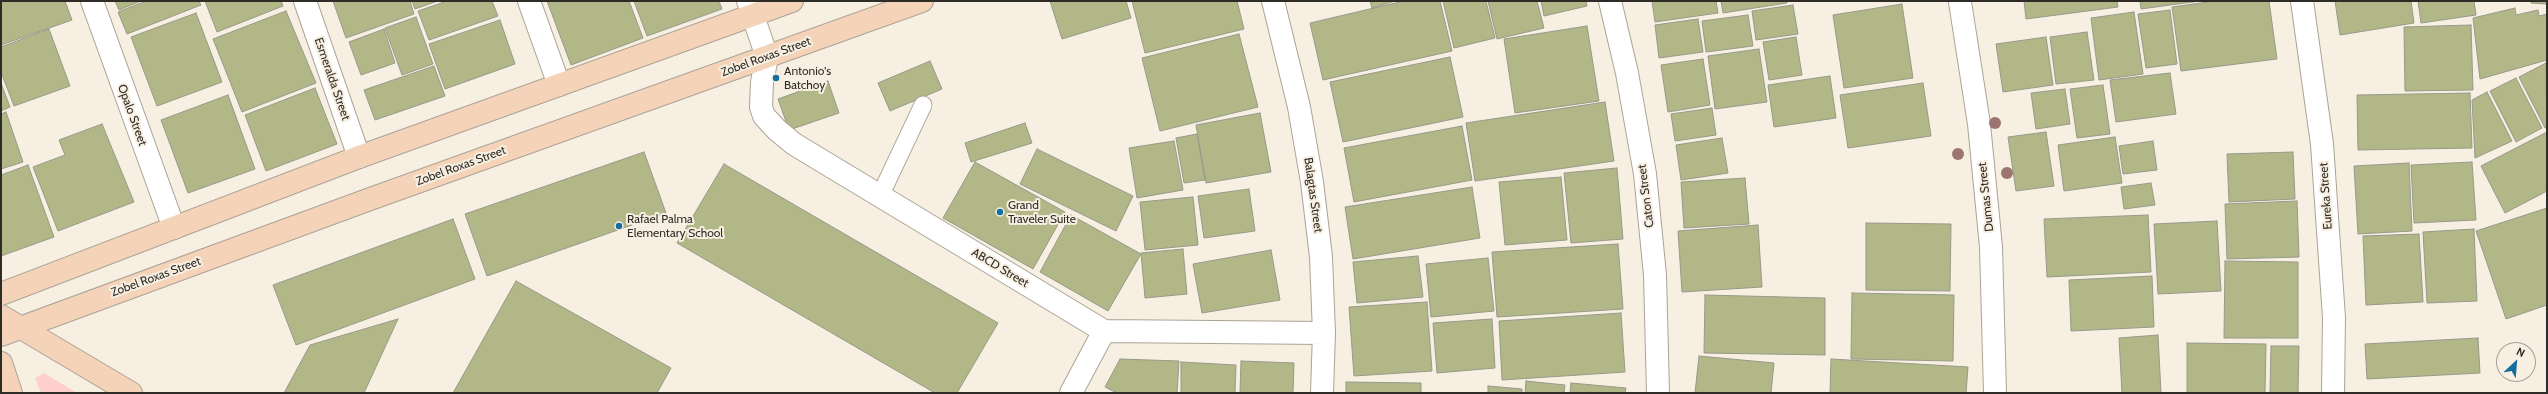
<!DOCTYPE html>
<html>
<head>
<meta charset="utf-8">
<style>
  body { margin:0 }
  #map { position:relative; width:2548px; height:394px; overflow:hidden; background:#f7efe1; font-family:Cabin,sans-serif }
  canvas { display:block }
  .frame { position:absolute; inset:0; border:2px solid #2f2c27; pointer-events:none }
  .north { position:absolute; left:2496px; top:342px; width:40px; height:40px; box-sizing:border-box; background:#f7efe1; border:1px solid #a7a197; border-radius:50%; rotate:26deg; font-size:11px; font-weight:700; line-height:16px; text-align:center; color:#2f2c27 }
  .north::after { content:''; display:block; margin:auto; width:14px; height:18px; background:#146f9e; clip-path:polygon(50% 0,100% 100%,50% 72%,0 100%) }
</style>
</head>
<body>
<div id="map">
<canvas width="2548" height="394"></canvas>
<div class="frame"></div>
<div class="north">N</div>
</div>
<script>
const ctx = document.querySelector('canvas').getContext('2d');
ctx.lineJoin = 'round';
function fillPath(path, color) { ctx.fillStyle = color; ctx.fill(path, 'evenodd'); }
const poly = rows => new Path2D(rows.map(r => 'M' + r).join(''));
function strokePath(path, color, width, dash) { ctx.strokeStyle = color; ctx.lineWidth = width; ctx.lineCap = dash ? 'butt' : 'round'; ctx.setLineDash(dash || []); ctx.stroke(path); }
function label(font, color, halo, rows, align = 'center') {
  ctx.font = font + ' Cabin,sans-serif'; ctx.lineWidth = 4; ctx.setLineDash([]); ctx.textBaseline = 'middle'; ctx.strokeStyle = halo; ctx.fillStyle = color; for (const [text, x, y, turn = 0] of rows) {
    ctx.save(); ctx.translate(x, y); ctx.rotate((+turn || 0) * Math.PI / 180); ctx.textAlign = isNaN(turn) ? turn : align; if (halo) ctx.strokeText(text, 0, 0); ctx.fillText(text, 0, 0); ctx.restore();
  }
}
fillPath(poly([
  [44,373,77,393,41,393,35,378]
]), '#ffcfce');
const building = poly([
  [1,1,65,1,72,20,1,45,1,1],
  [115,1,141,1,119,10,115,1],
  [146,1,199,1,201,5,127,34,118,12,146,1],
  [205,1,281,1,283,6,217,32,205,1],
  [333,1,410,1,414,14,346,38,333,1],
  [412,1,438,1,415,9,412,1],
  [447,1,492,1,498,16,429,40,418,11,447,1],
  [547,1,629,1,643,38,571,65,547,1],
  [634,1,719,1,722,9,647,36,634,1],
  [1050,1,1126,1,1131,18,1062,39,1050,1],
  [1132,1,1237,1,1244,29,1145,53,1132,1],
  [1370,1,1395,1,1372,8,1370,1],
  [1404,1,1440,1,1452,51,1323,80,1310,23,1404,1],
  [1443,1,1486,1,1495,38,1454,48,1443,1],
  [1488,1,1537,1,1544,28,1497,39,1488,1],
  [1541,1,1586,1,1587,6,1544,16,1541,1],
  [1652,1,1716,1,1718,13,1655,22,1652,1],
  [1721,1,1787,1,1787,3,1723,13,1721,1],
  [2024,1,2117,1,2118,7,2026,19,2024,1],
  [2140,1,2200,1,2141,9,2140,1],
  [2215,1,2269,1,2277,59,2181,71,2172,7,2215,1],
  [2335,1,2411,1,2414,23,2340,35,2335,1],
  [2418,1,2474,1,2476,15,2421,23,2418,1],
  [2531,1,2547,1,2547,4,2531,3,2531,1],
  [1902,4,1913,78,1844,88,1833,15,1902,4],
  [1793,5,1798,34,1756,40,1752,11,1793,5],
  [2515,8,2516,15,2538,10,2539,16,2547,14,2547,60,2480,79,2473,18,2515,8],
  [2170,10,2177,64,2146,68,2138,14,2170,10],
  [286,11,316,83,242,112,213,39,286,11],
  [2134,12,2143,74,2099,80,2091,18,2134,12],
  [196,13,222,82,157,106,131,37,196,13],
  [1748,15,1753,46,1706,52,1702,21,1748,15],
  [416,17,433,64,402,75,385,28,416,17],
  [1698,19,1703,52,1659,58,1655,25,1698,19],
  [500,20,515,64,445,89,429,44,500,20],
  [2471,25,2473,90,2405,91,2404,27,2471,25],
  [1587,26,1599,101,1515,113,1504,39,1587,26],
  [49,29,70,86,14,106,1,72,1,47,49,29],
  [384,29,395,63,361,75,349,42,384,29],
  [2087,32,2094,80,2056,84,2050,37,2087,32],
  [1239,34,1258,107,1160,131,1142,58,1239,34],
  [1796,37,1802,75,1769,80,1763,42,1796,37],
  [2046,37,2053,85,2003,92,1996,44,2046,37],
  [1759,49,1767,102,1715,109,1708,56,1759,49],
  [1450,57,1463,117,1343,142,1330,82,1450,57],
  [1703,59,1710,105,1668,112,1661,65,1703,59],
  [930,61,942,89,890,111,878,83,930,61],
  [2546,63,2547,127,2545,128,2519,77,2546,63],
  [434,66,445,96,375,120,364,90,434,66],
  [2170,73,2176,114,2116,122,2110,80,2170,73],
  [1830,76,1836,118,1774,127,1768,85,1830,76],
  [2516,78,2542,128,2516,142,2490,91,2516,78],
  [828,81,839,113,789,130,778,99,828,81],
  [1,83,10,107,1,111,1,83],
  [1923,83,1931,136,1848,148,1840,95,1923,83],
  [2103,85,2110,134,2077,138,2070,89,2103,85],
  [315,88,337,144,266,171,245,115,315,88],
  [2065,89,2070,124,2036,129,2031,93,2065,89],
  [2487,92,2512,141,2475,158,2472,100,2487,92],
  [2470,93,2472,148,2358,150,2357,95,2470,93],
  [228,95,255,169,188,193,161,120,228,95],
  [1605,102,1614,161,1475,181,1466,123,1605,102],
  [1712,108,1716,135,1675,141,1671,114,1712,108],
  [6,112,23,162,1,169,1,114,6,112],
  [1260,113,1271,172,1206,183,1196,125,1260,113],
  [1025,123,1032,143,971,162,965,143,1025,123],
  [102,124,134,202,58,231,33,167,65,155,59,140,102,124],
  [1462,126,1472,180,1354,202,1344,148,1462,126],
  [2046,132,2054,186,2016,191,2008,137,2046,132],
  [2547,132,2547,191,2505,213,2481,166,2547,132],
  [1197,134,1205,180,1184,183,1176,138,1197,134],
  [2115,137,2122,183,2064,191,2058,145,2115,137],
  [1722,138,1728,173,1681,180,1676,145,1722,138],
  [1174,141,1183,190,1137,198,1129,148,1174,141],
  [2153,141,2157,170,2123,174,2119,146,2153,141],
  [1037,149,1133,196,1116,231,1020,184,1037,149],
  [644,152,666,213,487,276,465,214,644,152],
  [2293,152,2295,199,2229,202,2227,154,2293,152],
  [975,162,1065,212,1033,269,943,218,975,162],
  [2472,162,2476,220,2414,223,2411,165,2472,162],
  [2409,163,2412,231,2358,234,2354,166,2409,163],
  [724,164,998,323,957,393,935,393,677,243,724,164],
  [28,165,54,237,1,256,1,175,28,165],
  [1617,168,1623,239,1571,243,1564,173,1617,168],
  [1561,177,1567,240,1505,245,1499,182,1561,177],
  [1745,178,1749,224,1684,228,1681,182,1745,178],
  [2151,183,2155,205,2124,209,2121,187,2151,183],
  [1472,187,1480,238,1353,259,1345,207,1472,187],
  [1249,189,1255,231,1204,238,1198,196,1249,189],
  [1193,197,1198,245,1145,250,1140,202,1193,197],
  [2297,201,2299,257,2227,259,2225,204,2297,201],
  [2547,208,2547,305,2506,319,2476,231,2547,208],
  [1071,215,1141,254,1108,311,1040,272,1071,215],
  [2148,215,2151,272,2047,277,2044,219,2148,215],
  [453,219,475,279,296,345,273,285,453,219],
  [2217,221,2221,291,2158,294,2154,224,2217,221],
  [1866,223,1951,224,1950,291,1866,290,1866,223],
  [1758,225,1762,287,1682,292,1678,231,1758,225],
  [2474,229,2477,301,2427,303,2423,232,2474,229],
  [2419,234,2423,302,2366,305,2363,236,2419,234],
  [1618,244,1623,309,1497,317,1492,252,1618,244],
  [1183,249,1187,294,1145,298,1141,253,1183,249],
  [1271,250,1280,300,1202,313,1193,264,1271,250],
  [1418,256,1423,297,1357,303,1353,262,1418,256],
  [1488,258,1494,311,1431,317,1426,264,1488,258],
  [2225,261,2298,262,2298,338,2224,338,2225,261],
  [2152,276,2154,327,2071,331,2069,280,2152,276],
  [516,281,671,368,657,393,453,393,516,281],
  [1852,293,1954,295,1953,361,1851,359,1852,293],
  [1705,295,1825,298,1825,355,1704,353,1705,295],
  [1427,302,1432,371,1354,376,1349,307,1427,302],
  [1621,313,1625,372,1502,380,1499,321,1621,313],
  [398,319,364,393,284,393,310,345,398,319],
  [1492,319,1495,368,1437,373,1433,323,1492,319],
  [2158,335,2161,393,2122,393,2119,338,2158,335],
  [2478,338,2480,373,2367,379,2365,344,2478,338],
  [2187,343,2266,344,2265,393,2187,393,2187,343],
  [2271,346,2299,346,2298,393,2270,393,2271,346],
  [1699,356,1774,363,1771,393,1695,393,1699,356],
  [1120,359,1179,361,1177,393,1117,393,1105,387,1120,359],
  [1831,359,1968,367,1966,393,1830,393,1831,359],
  [1241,361,1294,363,1293,393,1240,393,1241,361],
  [1181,362,1236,365,1235,393,1181,393,1181,362],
  [1526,381,1565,385,1564,393,1525,393,1526,381],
  [1346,382,1421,383,1421,393,1346,393,1346,382],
  [1571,383,1626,388,1625,393,1570,393,1571,383],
  [1488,386,1522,389,1522,393,1488,393,1488,386]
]);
fillPath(building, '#b2b787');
strokePath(building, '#97998b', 1);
const service = poly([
  [880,196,923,105]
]);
const minor = poly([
  [92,1,174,228],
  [305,1,359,157],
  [529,1,559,85],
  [748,1,767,57,762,82,761,107,764,116,777,130,794,144,1104,331,1324,333],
  [1273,1,1299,107,1312,182,1321,257,1324,333,1322,393],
  [1610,1,1627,73,1645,174,1655,275,1658,393],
  [2302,1,2322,144,2334,318,2333,393],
  [1960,2,1979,124,1991,247,1995,393],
  [1071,393,1104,331]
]);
const secondary = poly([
  [1,294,359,157,792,1],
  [1,316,131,393],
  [1,335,373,198,922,1],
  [1,363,11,393]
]);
strokePath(service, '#aba396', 19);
strokePath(minor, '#aba396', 24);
strokePath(secondary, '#aba396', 24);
strokePath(service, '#fff', 17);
strokePath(minor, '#fff', 22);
strokePath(secondary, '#f4d3b9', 22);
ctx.fillStyle = '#9c7472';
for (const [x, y] of [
  [1995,123],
  [1958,154],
  [2007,173]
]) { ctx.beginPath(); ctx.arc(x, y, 6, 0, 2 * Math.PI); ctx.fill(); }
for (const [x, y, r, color] of [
  [776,78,4,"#146f9e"],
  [1000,212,4,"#146f9e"],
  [619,226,4,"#146f9e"]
]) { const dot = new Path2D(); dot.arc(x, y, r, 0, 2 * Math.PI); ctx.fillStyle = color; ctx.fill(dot); strokePath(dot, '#f7efe1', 1.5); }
label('12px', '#2f2c27', '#f7efe1', [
  ["Zobel Roxas Street",766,57,-20],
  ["Esmeralda Street",332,79,71],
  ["Opalo Street",132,115,70],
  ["Zobel Roxas Street",461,166,-20],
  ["Balagtas Street",1313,195,82],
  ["Caton Street",1646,196,-97],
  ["Eureka Street",2326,196,-94],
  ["Dumas Street",1986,197,-96],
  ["ABCD Street",1000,268,31],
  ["Zobel Roxas Street",156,277,-20]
]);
label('12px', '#2f2c27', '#f7efe1', [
  ["Antonio's",784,71],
  ["Batchoy",784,85],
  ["Grand",1008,205],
  ["Traveler Suite",1008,219],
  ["Rafael Palma",627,219],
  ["Elementary School",627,233]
], 'left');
</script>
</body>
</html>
